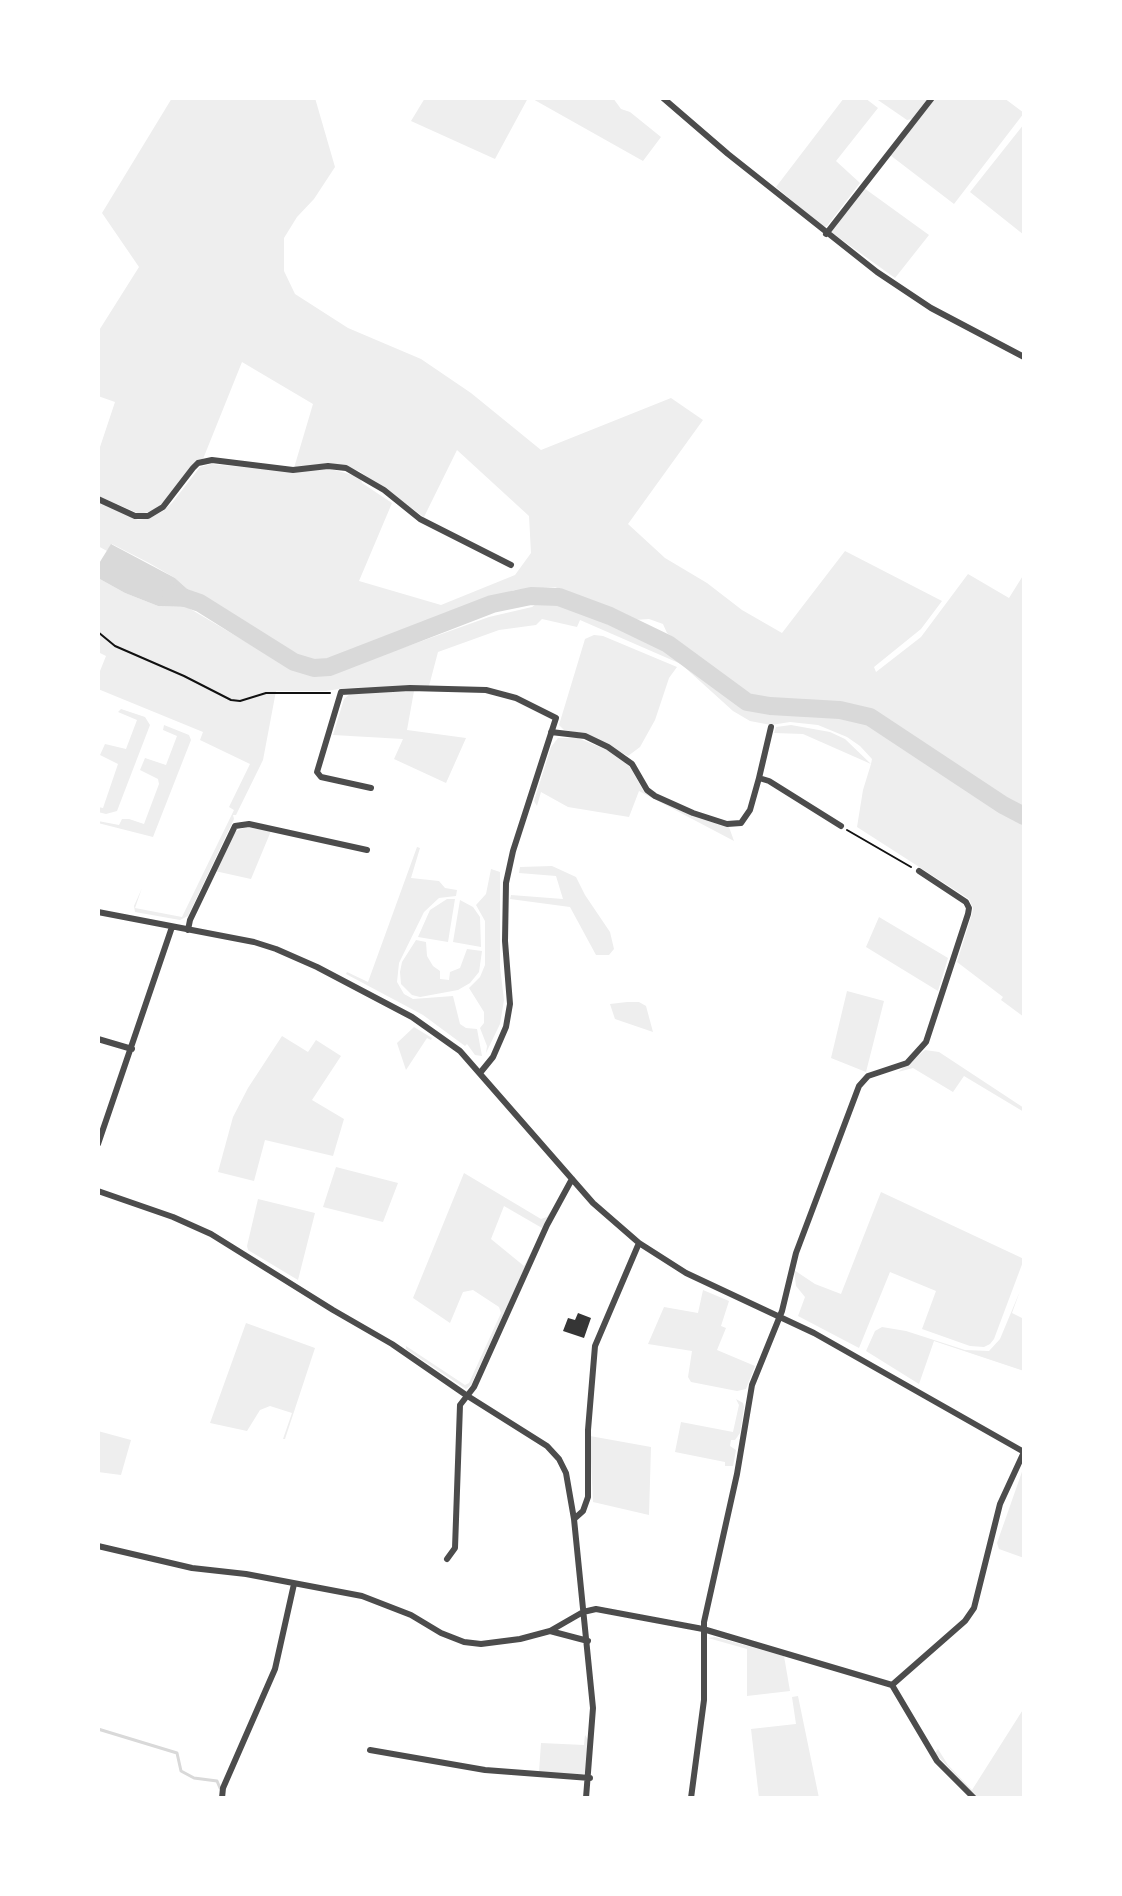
<!DOCTYPE html>
<html>
<head>
<meta charset="utf-8">
<style>
  body { margin:0 }
  #map { position:relative; width:1122px; height:1896px; overflow:hidden; background:#fff; font-family:Roboto,sans-serif }
  canvas { display:block }
  .frame { position:absolute; inset:0; border:100px solid #fff; pointer-events:none }
</style>
</head>
<body>
<div id="map">
<canvas width="1122" height="1896"></canvas>
<div class="frame"></div>
</div>
<script>
const ctx = document.querySelector('canvas').getContext('2d');
ctx.lineJoin = 'round';
function fillPath(path, color) { ctx.fillStyle = color; ctx.fill(path, 'evenodd'); }
const poly = rows => new Path2D(rows.map(r => 'M' + r).join(''));
function strokePath(path, color, width, dash) { ctx.strokeStyle = color; ctx.lineWidth = width; ctx.lineCap = dash ? 'butt' : 'round'; ctx.setLineDash(dash || []); ctx.stroke(path); }
fillPath(poly([
  [172,98,315,98,335,167,314,199,297,217,284,238,284,271,295,294,348,328,421,359,471,393,541,450,671,398,703,420,628,524,665,558,707,583,742,610,782,633,845,551,942,601,921,629,874,667,876,672,921,637,968,574,1009,598,1024,574,1024,809,1005,800,879,716,841,705,753,698,735,688,700,657,667,633,663,624,649,619,634,620,555,587,514,590,330,661,313,662,294,657,194,595,175,578,149,563,112,544,107,551,98,546,98,502,138,520,150,518,163,511,172,503,200,467,211,464,294,472,327,468,360,477,362,483,392,503,359,581,441,605,515,575,531,553,529,516,457,450,424,517,359,471,329,463,294,468,313,404,242,362,203,459,156,510,140,514,98,496,98,453,115,402,98,396,98,332,139,267,102,213],
  [425,98,528,98,495,159,411,121],
  [531,98,613,98,621,109,630,112,661,137,643,161],
  [844,98,865,98,878,108,836,161,860,183,827,226,823,227,776,187],
  [875,98,928,98,912,119,907,120],
  [934,98,1004,98,1024,113,954,204,890,155],
  [1024,124,1024,235,970,192],
  [864,188,929,235,895,278,831,232],
  [98,578,125,593,158,606,187,607,285,665,321,674,335,672,489,617,532,607,539,602,551,601,610,621,681,658,729,697,751,709,819,712,860,719,873,725,1024,824,1024,1017,1001,1000,1003,997,957,962,972,914,973,908,969,899,857,827,863,790,871,764,803,734,774,733,776,727,791,725,830,732,845,739,871,764,872,759,860,746,847,737,818,725,790,722,771,725,750,721,733,711,681,664,580,620,577,627,542,619,536,625,499,630,438,652,429,686,345,688,326,691,276,691,263,760,236,815,233,815,234,819,188,916,180,920,135,912,134,906,142,888,135,908,182,917,234,810,229,807,250,764,200,740,203,732,98,689,98,676,106,656,98,652],
  [594,635,603,636,677,667,669,678,655,720,640,747,628,756,586,734,564,730,559,725,585,639],
  [414,691,407,730,466,738,446,783,394,759,403,739,333,735,344,699,350,694],
  [121,709,145,717,150,725,117,811,106,814,98,812,98,807,103,808,118,764,100,755,105,744,126,749,137,720,118,712],
  [164,725,189,735,191,740,153,837,98,823,98,821,119,825,122,819,129,819,144,824,159,784,158,779,140,770,145,758,166,765,177,736,163,730],
  [558,738,578,738,614,753,630,767,644,792,692,815,729,827,734,841,639,791,629,817,568,807,541,792,537,806,534,801,551,747],
  [246,827,271,831,251,879,215,871,234,832],
  [417,847,420,848,411,878,439,881,445,888,457,890,456,896,439,898,424,912,399,963,397,982,404,994,413,999,453,996,460,1024,466,1028,477,1029,482,1056,475,1055,467,1044,465,1046,423,1015,346,974,347,972,368,982],
  [552,866,576,877,585,895,610,932,614,949,609,955,596,955,570,907,510,899,511,895,563,899,556,876,519,873,520,867],
  [491,869,500,872,500,967,504,1000,500,1024,486,1053,487,1046,480,1028,484,1023,484,1012,469,988,480,977,485,965,485,921,476,905,486,894],
  [447,899,455,899,448,942,418,937,430,910],
  [460,900,473,907,480,917,481,947,453,942],
  [879,917,948,958,938,991,866,947],
  [416,940,426,942,427,956,433,966,440,971,440,979,449,980,450,972,460,968,467,949,482,951,479,972,470,983,458,990,420,997,412,995,401,984,400,972,402,962],
  [847,991,884,1001,866,1072,831,1058],
  [627,1002,639,1002,646,1006,653,1032,615,1019,610,1004],
  [414,1027,432,1038,431,1040,427,1038,406,1070,397,1043],
  [282,1036,308,1052,316,1040,341,1056,312,1100,344,1119,333,1156,265,1140,254,1181,218,1172,233,1117,248,1088],
  [925,1050,939,1052,1024,1108,1024,1112,964,1076,953,1092,913,1068,898,1072],
  [336,1167,398,1183,383,1222,323,1207],
  [464,1173,541,1219,547,1217,553,1208,542,1228,504,1206,491,1239,524,1266,536,1243,471,1385,466,1389,406,1349,406,1346,465,1385,469,1383,501,1313,499,1307,473,1290,463,1292,450,1323,413,1298],
  [881,1192,1024,1259,994,1339,990,1344,984,1347,970,1346,922,1329,936,1291,890,1272,859,1348,798,1316,805,1297,796,1286,794,1270,815,1284,841,1294],
  [258,1199,315,1213,298,1280,248,1250,247,1246],
  [703,1290,729,1301,721,1326,726,1328,717,1350,755,1366,746,1389,737,1391,691,1382,688,1377,692,1351,648,1344,664,1307,698,1313],
  [1020,1291,1012,1313,1024,1319,1024,1371,934,1341,919,1384,866,1351,875,1331,882,1327,906,1331,965,1350,989,1351,1000,1339],
  [246,1323,315,1348,285,1439,283,1439,292,1413,270,1406,260,1410,247,1431,210,1423],
  [736,1399,743,1403,744,1407,740,1433,735,1440,731,1440,730,1446,736,1450,733,1466,725,1466,725,1462,675,1452,681,1422,733,1432,739,1405],
  [98,1431,131,1440,121,1475,98,1472],
  [590,1436,651,1447,649,1515,593,1502],
  [1024,1466,1024,1558,999,1549,997,1543],
  [715,1637,784,1656,790,1691,747,1696,747,1649,708,1638],
  [798,1696,819,1798,759,1798,751,1729,796,1724,792,1697],
  [1024,1708,1024,1798,978,1798,935,1753,938,1749,948,1765,972,1790],
  [585,1735,589,1741,585,1773,582,1775,539,1772,541,1743,584,1745]
]), '#eee');
fillPath(poly([
  [111,544,175,578,194,595,187,607,158,606,125,593,98,578,98,565]
]), '#d9d9d9');
strokePath(poly([
  [98,1729,177,1753,181,1771,194,1778,217,1781,220,1788]
]), '#d9d9d9', 3);
strokePath(poly([
  [171,593,200,603,294,662,314,668,329,667,492,604,531,596,559,597,610,616,668,644,747,702,770,706,840,710,870,717,1003,805,1024,816]
]), '#d9d9d9', 18);
fillPath(poly([
  [578,1313,591,1318,584,1338,563,1331,568,1318,575,1320]
]), '#353535');
strokePath(poly([
  [98,632,115,646,184,676,231,700,240,701,266,693,330,693],
  [847,830,911,867]
]), '#111', 2);
strokePath(poly([
  [663,98,728,154,877,272,931,308,1024,357],
  [826,234,932,98],
  [98,499,135,516,148,516,163,507,193,468,198,463,212,460,293,470,328,466,346,468,384,490,420,519,511,565],
  [551,732,585,736,608,747,632,764,647,790,655,796,693,813,727,824,741,823,750,810,759,778,769,781,841,826],
  [759,778,771,727],
  [371,788,321,777,317,772,341,692,410,688,486,690,516,698,556,718,513,851,506,883,505,941,510,1004,506,1027,493,1057,480,1073],
  [98,912,254,942,276,949,317,967,412,1017,460,1051,593,1203,639,1243,686,1273,814,1333,1024,1452],
  [188,930,190,920,235,826,249,824,367,850],
  [98,1039,132,1049],
  [98,1144,172,927],
  [98,1191,173,1217,211,1234,333,1310,392,1344,466,1395,547,1446,559,1459,566,1473,574,1519],
  [98,1546,192,1568,246,1574,362,1596,411,1615,441,1633,464,1642,481,1644,520,1639,550,1631,583,1612,596,1609,703,1629,892,1685,965,1621,974,1608,1000,1504,1024,1452],
  [447,1559,455,1548,460,1405,474,1387,547,1225,572,1179],
  [550,1631,588,1641],
  [892,1685,937,1761,974,1798],
  [370,1750,485,1770,590,1778],
  [222,1798,223,1788,275,1669,294,1584],
  [586,1798,593,1708,574,1519,583,1511,588,1497,588,1430,595,1346,639,1243],
  [691,1798,704,1700,704,1622,737,1474,752,1385,782,1311,796,1253,859,1086,868,1076,907,1063,926,1042,968,914,969,908,966,902,919,871]
]), '#4c4c4c', 6);
</script>
</body>
</html>
